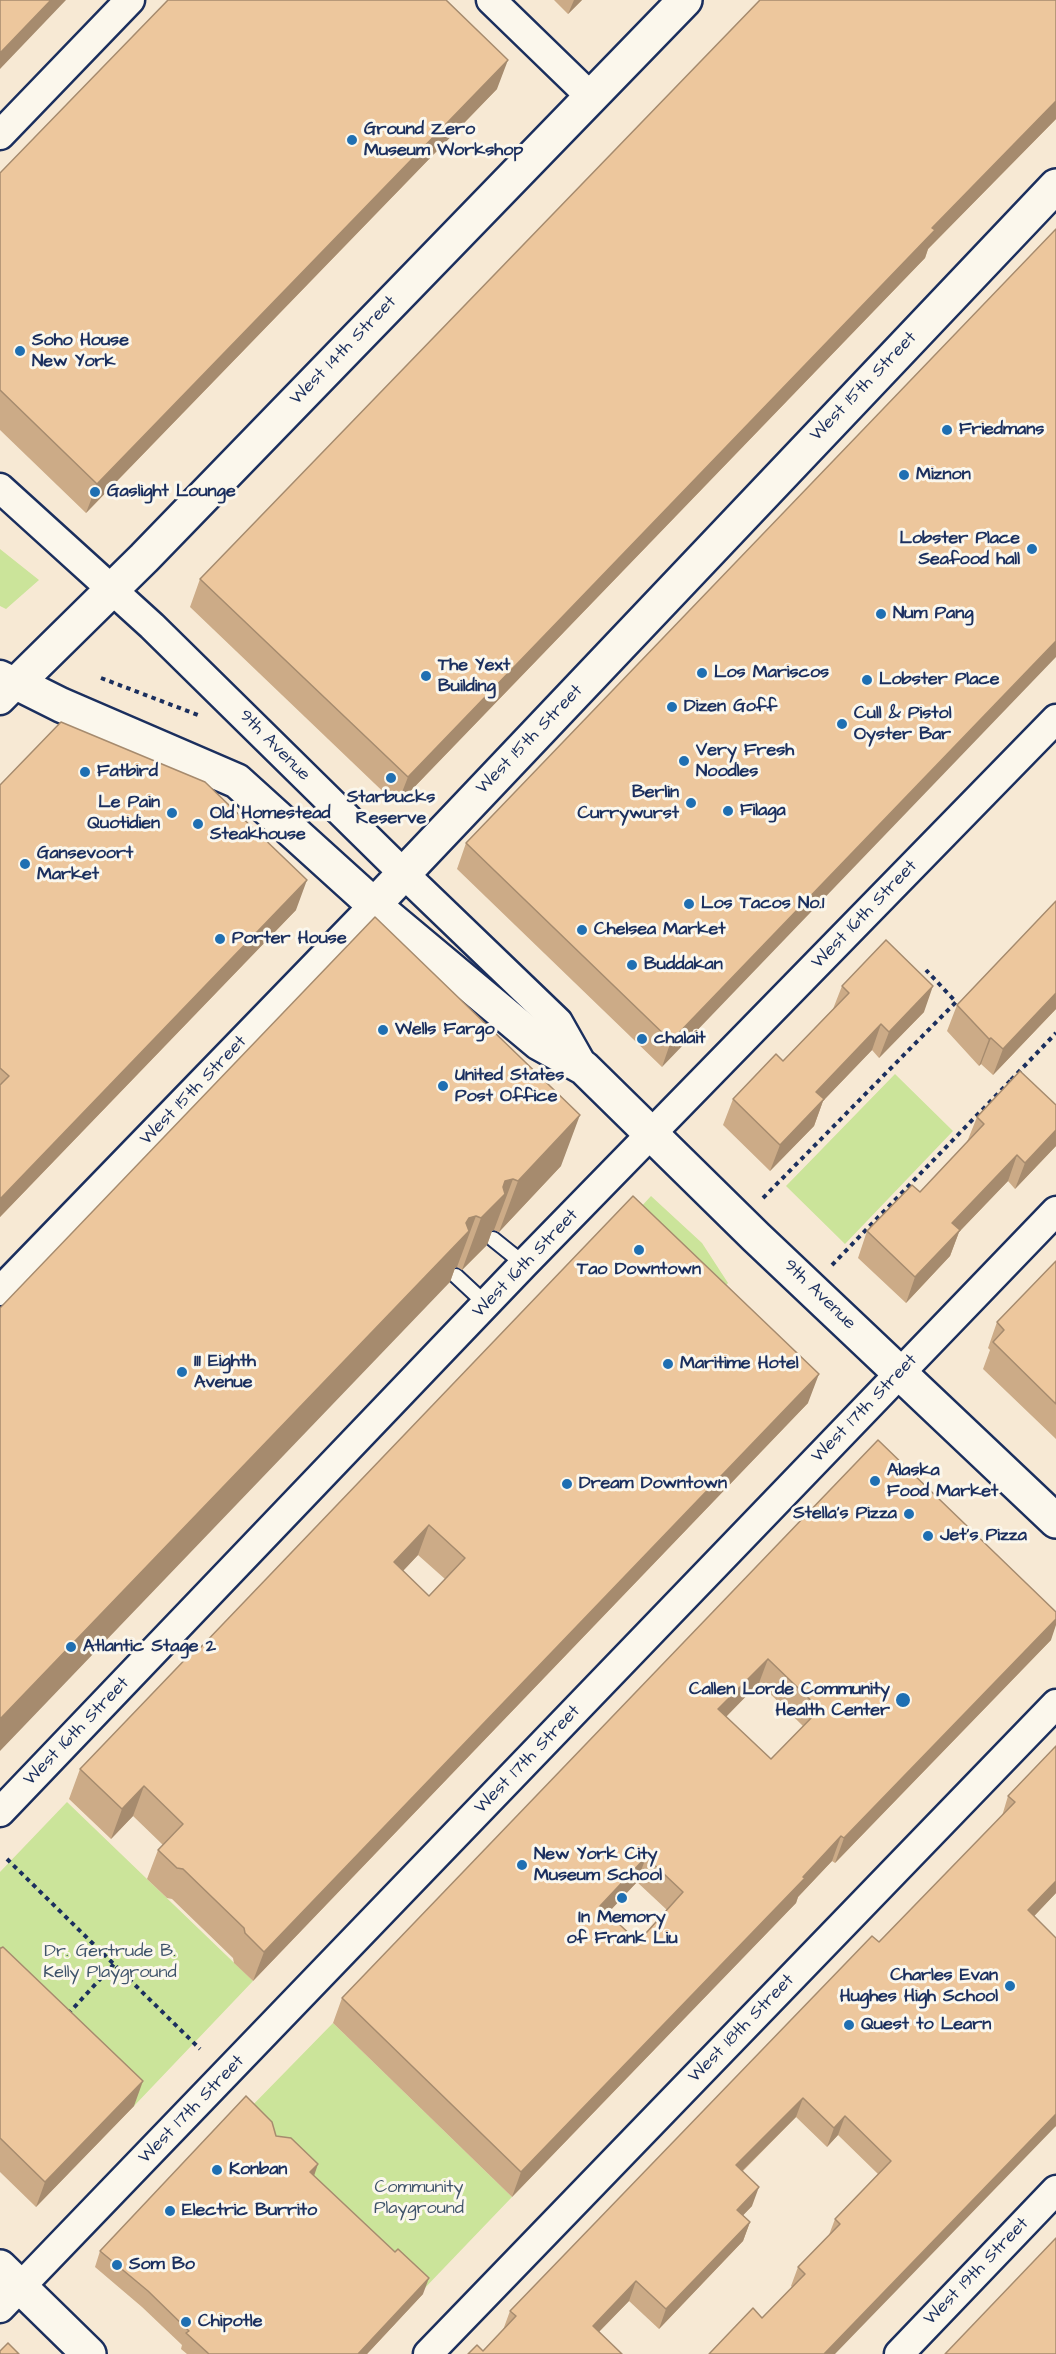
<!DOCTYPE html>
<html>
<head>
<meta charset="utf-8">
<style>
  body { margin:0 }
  canvas { display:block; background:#f7e9d4 }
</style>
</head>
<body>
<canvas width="1056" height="2354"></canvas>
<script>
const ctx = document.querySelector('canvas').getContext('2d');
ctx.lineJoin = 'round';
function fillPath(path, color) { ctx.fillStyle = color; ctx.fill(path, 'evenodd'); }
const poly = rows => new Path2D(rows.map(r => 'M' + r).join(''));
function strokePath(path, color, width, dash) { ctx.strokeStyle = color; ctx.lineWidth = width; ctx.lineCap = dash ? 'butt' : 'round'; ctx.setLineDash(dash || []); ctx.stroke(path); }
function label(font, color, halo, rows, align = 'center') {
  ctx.font = font + ' "Architects Daughter",sans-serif'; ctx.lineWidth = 6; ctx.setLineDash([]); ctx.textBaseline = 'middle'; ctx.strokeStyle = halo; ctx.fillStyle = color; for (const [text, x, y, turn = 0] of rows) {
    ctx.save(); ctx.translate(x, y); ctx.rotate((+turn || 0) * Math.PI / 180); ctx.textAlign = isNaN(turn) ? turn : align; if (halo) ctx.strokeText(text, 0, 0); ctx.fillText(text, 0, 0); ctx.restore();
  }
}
fillPath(poly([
  [0,549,39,580,6,609,0,606],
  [895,1074,953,1131,845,1244,786,1186],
  [651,1196,702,1243,728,1283,723,1289,639,1209],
  [67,1802,253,1981,134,2106,0,1977,0,1872],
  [333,2023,512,2197,421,2292,243,2115]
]), '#cbe49a');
const lane = poly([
  [493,1239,524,1264],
  [456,1276,486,1304]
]);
const street = poly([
  [491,0,591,97],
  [0,135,130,0],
  [0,488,152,626,403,873,558,1022,584,1068],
  [0,675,17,683,0,700],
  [0,1291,374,905],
  [0,1812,524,1264,1056,719],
  [0,2308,1056,1211],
  [428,2354,1056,1704],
  [899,2354,1056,2190]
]);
const secondary = poly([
  [685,0,144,558,17,683,61,705,237,781,374,905,539,1043,584,1068,756,1237,1056,1521],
  [374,905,1056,186],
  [0,2267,89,2354]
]);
strokePath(lane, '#1b2f5e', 18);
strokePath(street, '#1b2f5e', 33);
strokePath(secondary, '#1b2f5e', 38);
strokePath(poly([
  [101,678,198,715],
  [1011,1080,1056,1033],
  [763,1198,956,1002,926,970],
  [832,1265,1011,1080],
  [7,1859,200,2049],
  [68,2014,114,1964]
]), '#1b2f5e', 4, [4.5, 4.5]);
strokePath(lane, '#fbf7ec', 14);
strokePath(street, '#fbf7ec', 28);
strokePath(secondary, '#fbf7ec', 33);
fillPath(poly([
  [554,0,582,0,568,14],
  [1056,0,1056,119,928,249,925,258,397,805,190,607,200,579],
  [497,89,86,513,0,430,0,173],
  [1056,229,662,1067,457,869,466,843],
  [0,785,296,910,0,1217],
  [1056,901,1056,1009,993,1075,981,1064,979,1066,947,1031,957,1005],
  [842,986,924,1012,879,1058,872,1050,823,1101,814,1126,770,1171,723,1125,733,1099,783,1061,833,1009],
  [1056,1105,1056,1146,1015,1189,1008,1181,959,1232,950,1256,906,1303,858,1258,867,1231,920,1192,967,1142,977,1117],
  [561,1166,499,1232,494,1230,492,1231,487,1245,462,1270,457,1267,455,1268,450,1282,0,1308],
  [633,1196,808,1403,253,1981,234,1963,233,1958,172,1899,167,1898,147,1879,158,1850,163,1845,133,1816,111,1839,69,1799,80,1769,200,1648],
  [418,1555,445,1579,429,1596,403,1571],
  [1056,1261,1056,1439,983,1369,990,1350,988,1348,997,1322],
  [878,1440,1051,1640,835,1863,832,1861,798,1897,796,1903,512,2197,333,2023,342,1998],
  [759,1683,803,1726,771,1759,726,1717],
  [637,1882,667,1910,638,1942,608,1913],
  [1056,1746,1056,1893,1034,1916,1056,2126,762,2318,792,2287,791,2286,798,2267,829,2235,835,2219,878,2174,838,2135,827,2147,796,2117,743,2171,752,2206,743,2215,750,2222,743,2241,659,2329,629,2301,599,2332,483,2351,503,2330,510,2311,879,1942,1002,1816,1008,1796],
  [0,1948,134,2106,36,2207,0,2172],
  [276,2136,314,2176,423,2294,367,2354,187,2354,181,2349,182,2345,142,2307,95,2267,100,2251]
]), '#ccab87');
fillPath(poly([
  [51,0,66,0,0,69,0,53],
  [574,0,582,0,568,14],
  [508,60,497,89,86,513,97,484],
  [1056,101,1056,119,928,249,925,258,397,805,408,777,932,228],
  [1056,641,1056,657,662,1067,671,1041],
  [307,880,296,910,0,1217,0,1199],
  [933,986,924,1012,879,1058,889,1032],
  [1056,993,1056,1009,993,1075,1003,1049],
  [881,1024,872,1050,823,1101,814,1126,770,1171,780,1145,816,1092],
  [991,1038,981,1064,979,1066,989,1039],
  [580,1115,561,1166,499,1232,518,1181],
  [1056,1130,1056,1146,1015,1189,1025,1163],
  [1017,1155,1008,1181,959,1232,950,1256,906,1303,915,1277,952,1223],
  [513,1179,494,1230,492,1231,487,1245,462,1270,481,1218,505,1181],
  [476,1216,457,1267,455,1268,450,1282,0,1751,0,1719,466,1223,469,1218],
  [819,1374,808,1403,253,1981,264,1952],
  [429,1525,418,1555,383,1592,394,1562],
  [1056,1619,1056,1625,1051,1640,835,1863,844,1838],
  [768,1659,759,1683,709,1734,718,1709],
  [144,1786,133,1816,111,1839,122,1809],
  [841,1836,832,1861,798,1897,796,1903,512,2197,521,2172],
  [646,1857,637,1882,591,1931,600,1906],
  [1056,1881,1056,1893,1021,1930,1028,1910],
  [143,2081,134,2106,36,2207,45,2182],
  [803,2098,796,2117,729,2184,736,2165],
  [1056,2114,1056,2126,835,2354,824,2354],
  [845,2116,838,2135,827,2147,834,2128],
  [318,2164,313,2179,310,2172],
  [759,2187,752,2206,730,2229,737,2210],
  [750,2222,743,2241,659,2329,666,2309],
  [429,2278,423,2294,367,2354,358,2354],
  [636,2281,629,2301,586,2345,593,2326]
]), '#a68b6e');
const building = poly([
  [0,0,51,0,0,53,0,0],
  [168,0,446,0,508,60,97,484,0,390,0,173,168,0],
  [760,0,1056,0,1056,101,932,228,935,230,408,777,200,579,760,0],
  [1056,229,1056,641,671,1041,466,843,1056,229],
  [61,722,205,782,307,880,0,1199,0,1085,9,1076,0,1068,0,785,61,722],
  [1056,901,1056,993,1003,1049,991,1038,989,1039,957,1005,1056,901],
  [375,917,580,1115,518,1181,513,1179,505,1181,503,1187,505,1194,481,1218,476,1216,469,1218,466,1223,469,1231,0,1719,0,1308,375,917],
  [886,940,933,986,889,1032,881,1024,816,1092,824,1099,780,1145,733,1099,776,1054,783,1061,849,993,842,986,886,940],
  [1020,1071,1056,1105,1056,1130,1025,1163,1017,1155,952,1223,960,1230,915,1277,867,1231,912,1185,920,1192,984,1124,977,1117,1020,1071],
  [633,1196,819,1374,264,1952,245,1933,244,1928,183,1869,177,1868,158,1850,183,1824,144,1786,122,1809,80,1769,198,1646,200,1648,633,1196],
  [429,1525,465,1558,429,1596,394,1562,429,1525],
  [1056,1261,1056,1404,993,1342,1004,1330,997,1322,1056,1261],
  [878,1440,1056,1612,1056,1619,844,1838,841,1836,803,1877,805,1878,521,2172,342,1998,878,1440],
  [768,1659,820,1709,771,1759,718,1709,768,1659],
  [646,1857,683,1892,638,1942,600,1906,646,1857],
  [1056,1746,1056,1881,1028,1910,1056,1938,1056,2114,824,2354,709,2354,753,2308,762,2318,805,2274,798,2267,840,2224,835,2219,891,2161,845,2116,834,2128,803,2098,736,2165,759,2187,737,2210,750,2222,666,2309,636,2281,593,2326,622,2354,468,2354,477,2345,483,2351,516,2316,510,2311,872,1936,879,1942,1015,1802,1008,1796,1056,1746],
  [3,1947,143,2081,45,2182,0,2138,0,1948,1,1948,3,1947],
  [246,2096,272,2122,276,2136,291,2138,318,2164,310,2172,395,2252,398,2249,429,2278,358,2354,209,2354,186,2333,189,2331,148,2291,100,2251,246,2096],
  [1056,2238,1056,2354,945,2354,1056,2238],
  [8,2343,19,2354,0,2354,0,2351,8,2343]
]);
fillPath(building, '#edc79d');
strokePath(building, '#a68b6e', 1.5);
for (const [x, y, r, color] of [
  [352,140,6,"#1f6fb2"],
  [20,351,6,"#1f6fb2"],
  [947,430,6,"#1f6fb2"],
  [904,475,6,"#1f6fb2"],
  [95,492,6,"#1f6fb2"],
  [1032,549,6,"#1f6fb2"],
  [881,614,6,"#1f6fb2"],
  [702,673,6,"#1f6fb2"],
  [426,676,6,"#1f6fb2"],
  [867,680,6,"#1f6fb2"],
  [672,707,6,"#1f6fb2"],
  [842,724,6,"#1f6fb2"],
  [684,761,6,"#1f6fb2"],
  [85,772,6,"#1f6fb2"],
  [391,778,6,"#1f6fb2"],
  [691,803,6,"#1f6fb2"],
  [728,811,6,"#1f6fb2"],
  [172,813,6,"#1f6fb2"],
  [198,824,6,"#1f6fb2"],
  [25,864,6,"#1f6fb2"],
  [689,904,6,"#1f6fb2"],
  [582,930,6,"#1f6fb2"],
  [220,939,6,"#1f6fb2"],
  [632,965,6,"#1f6fb2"],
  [383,1030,6,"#1f6fb2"],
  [642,1039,6,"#1f6fb2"],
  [443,1086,6,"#1f6fb2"],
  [639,1250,6,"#1f6fb2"],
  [668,1364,6,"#1f6fb2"],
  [182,1372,6,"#1f6fb2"],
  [875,1481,6,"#1f6fb2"],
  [567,1484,6,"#1f6fb2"],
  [909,1514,6,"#1f6fb2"],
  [928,1536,6,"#1f6fb2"],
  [71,1647,6,"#1f6fb2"],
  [903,1700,8,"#1f6fb2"],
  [522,1865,6,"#1f6fb2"],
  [622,1898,6,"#1f6fb2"],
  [1010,1986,6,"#1f6fb2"],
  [849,2025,6,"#1f6fb2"],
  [217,2170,6,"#1f6fb2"],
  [170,2211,6,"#1f6fb2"],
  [117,2265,6,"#1f6fb2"],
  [186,2322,6,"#1f6fb2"]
]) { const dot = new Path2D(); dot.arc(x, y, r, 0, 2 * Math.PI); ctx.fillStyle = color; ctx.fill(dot); strokePath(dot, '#fbf7ec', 2); }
label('bold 18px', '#1b2f5e', '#fbf7ec', [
  ["Ground Zero",364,130],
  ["Museum Workshop",364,151],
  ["Soho House",32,341],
  ["New York",32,362],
  ["Friedmans",959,430],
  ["Miznon",916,475],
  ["Gaslight Lounge",107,492],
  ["Lobster Place",1020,539,"right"],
  ["Seafood hall",1020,560,"right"],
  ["Num Pang",893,614],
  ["The Yext",438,666],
  ["Building",438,687],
  ["Los Mariscos",714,673],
  ["Lobster Place",879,680],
  ["Dizen Goff",684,707],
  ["Cull & Pistol",854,714],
  ["Oyster Bar",854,735],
  ["Very Fresh",696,751],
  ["Noodles",696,772],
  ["Fatbird",97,772],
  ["Berlin",679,793,"right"],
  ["Currywurst",679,814,"right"],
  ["Starbucks",391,798,"center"],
  ["Reserve",391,819,"center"],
  ["Le Pain",160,803,"right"],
  ["Quotidien",160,824,"right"],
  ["Filaga",740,811],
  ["Old Homestead",210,814],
  ["Steakhouse",210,835],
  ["Gansevoort",37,854],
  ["Market",37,875],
  ["Los Tacos No.1",701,904],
  ["Chelsea Market",594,930],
  ["Porter House",232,939],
  ["Buddakan",644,965],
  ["Wells Fargo",395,1030],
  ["chalait",654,1039],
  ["United States",455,1076],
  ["Post Office",455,1097],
  ["Tao Downtown",639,1270,"center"],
  ["111 Eighth",194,1362],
  ["Avenue",194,1383],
  ["Maritime Hotel",680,1364],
  ["Alaska",887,1471],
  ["Food Market",887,1492],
  ["Dream Downtown",579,1484],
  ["Stella’s Pizza",897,1514,"right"],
  ["Jet's Pizza",940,1536],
  ["Atlantic Stage 2",83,1647],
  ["Callen Lorde Community",890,1690,"right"],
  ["Health Center",890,1711,"right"],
  ["New York City",534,1855],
  ["Museum School",534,1876],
  ["In Memory",622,1918,"center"],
  ["of Frank Liu",622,1939,"center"],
  ["Charles Evan",998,1976,"right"],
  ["Hughes High School",998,1997,"right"],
  ["Quest to Learn",861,2025],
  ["Konban",229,2170],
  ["Electric Burrito",182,2211],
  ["Som Bo",129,2265],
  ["Chipotle",198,2322]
], 'left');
label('18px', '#1b2f5e', '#fbf7ec', [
  ["West 14th Street",344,351,-46],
  ["West 15th Street",864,387,-46],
  ["West 15th Street",530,740,-46],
  ["9th Avenue",274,746,45],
  ["West 16th Street",865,915,-46],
  ["West 15th Street",194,1091,-46],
  ["West 16th Street",526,1264,-46],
  ["9th Avenue",819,1295,44],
  ["West 17th Street",865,1409,-46],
  ["West 16th Street",77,1732,-46],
  ["West 17th Street",528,1760,-46],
  ["West 18th Street",742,2029,-46],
  ["West 17th Street",192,2110,-46],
  ["West 19th Street",977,2272,-46]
]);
label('18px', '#3e536a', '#fbf7ec', [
  ["Dr. Gertrude B.",110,1952],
  ["Kelly Playground",110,1973],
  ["Community",419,2188],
  ["Playground",419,2209]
]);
</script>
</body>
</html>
